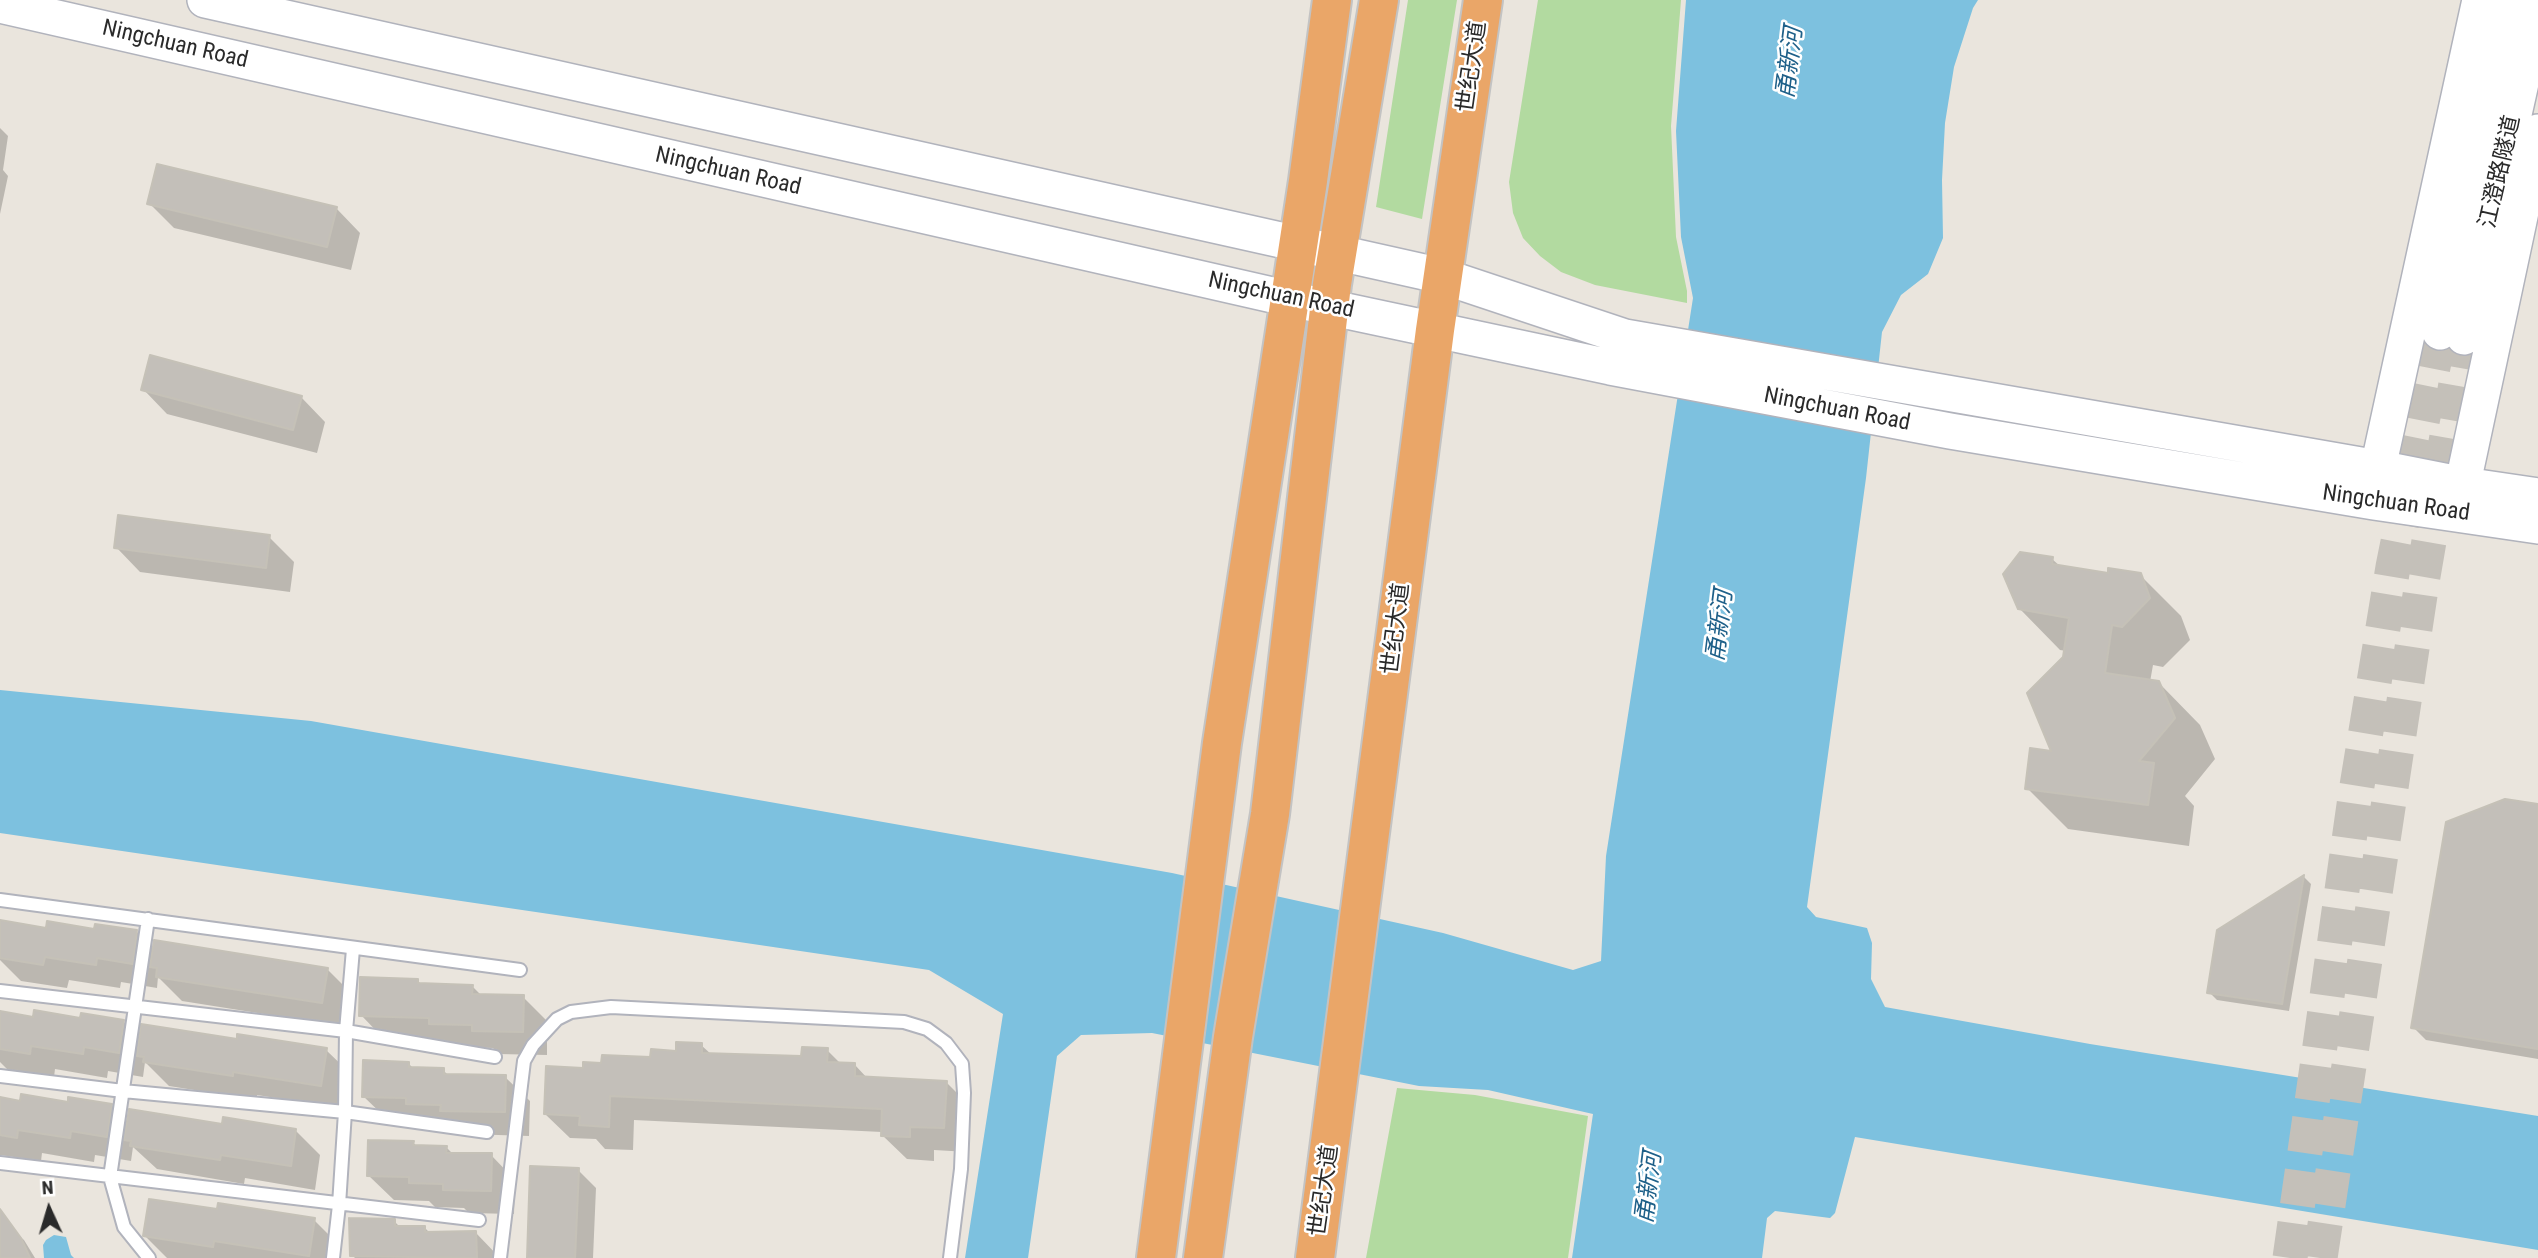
<!DOCTYPE html>
<html>
<head>
<meta charset="utf-8">
<style>
  body { margin:0 }
  #map { position:relative; width:2538px; height:1258px; overflow:hidden; background:#eae5dd; font-family:"Roboto Condensed",sans-serif }
  canvas { display:block }
  .north { position:absolute; left:14px; top:1174px; width:70px; height:70px; -webkit-text-stroke:5px #fff; paint-order:stroke; rotate:356deg; font-size:19px; font-weight:700; line-height:28px; text-align:center; color:#2a2a2a }
  .north::after { content:''; display:block; margin:auto; width:24px; height:32px; background:#2a2a2a; clip-path:polygon(50% 0,100% 100%,50% 72%,0 100%) }
</style>
</head>
<body>
<div id="map">
<canvas width="2538" height="1258"></canvas>
<div class="north">N</div>
</div>
<script>
const ctx = document.querySelector('canvas').getContext('2d');
ctx.lineJoin = 'round';
function fillPath(path, color) { ctx.fillStyle = color; ctx.fill(path, 'evenodd'); }
const poly = rows => new Path2D(rows.map(r => 'M' + r).join(''));
function strokePath(path, color, width, dash) { ctx.strokeStyle = color; ctx.lineWidth = width; ctx.lineCap = dash ? 'butt' : 'round'; ctx.setLineDash(dash || []); ctx.stroke(path); }
function label(font, color, halo, rows, align = 'center') {
  ctx.font = font + ' "Roboto Condensed","Noto Sans SC",sans-serif'; ctx.lineWidth = 5; ctx.setLineDash([]); ctx.textBaseline = 'middle'; ctx.strokeStyle = halo; ctx.fillStyle = color; for (const [text, x, y, turn = 0] of rows) {
    ctx.save(); ctx.translate(x, y); ctx.rotate((+turn || 0) * Math.PI / 180); ctx.textAlign = isNaN(turn) ? turn : align; if (halo) ctx.strokeText(text, 0, 0); ctx.fillText(text, 0, 0); ctx.restore();
  }
}
fillPath(poly([
  [1408,0,1457,0,1422,219,1376,207],
  [1538,0,1681,0,1671,126,1676,237,1687,291,1687,303,1595,285,1561,272,1540,256,1523,238,1513,213,1509,182],
  [1397,1088,1475,1095,1588,1116,1568,1258,1366,1258]
]), '#b2daa0');
fillPath(poly([
  [1686,0,1978,0,1973,8,1954,67,1945,123,1942,180,1943,238,1928,274,1901,295,1882,332,1866,478,1807,907,1816,917,1867,928,1872,943,1871,979,1885,1007,2090,1044,2538,1116,2538,1250,1855,1137,1835,1213,1830,1218,1775,1211,1767,1218,1762,1258,1572,1258,1593,1114,1488,1090,1419,1086,1152,1033,1081,1035,1057,1056,1028,1258,965,1258,1003,1014,929,970,0,833,0,690,311,721,1172,873,1443,933,1573,970,1601,961,1606,856,1693,298,1681,237,1676,131],
  [54,1235,66,1237,71,1255,74,1258,44,1258,43,1245,46,1240]
]), '#7dc1df');
fillPath(poly([
  [0,128,8,136,3,170,8,176,0,214],
  [149,203,336,208,360,233,351,270,174,228],
  [143,389,301,397,325,422,317,453,167,414],
  [269,537,294,562,290,592,140,572,116,547],
  [2052,559,2061,567,2109,575,2140,575,2181,616,2190,640,2163,667,2153,665,2150,682,2159,683,2200,725,2215,759,2185,796,2194,806,2189,846,2068,829,2027,788,2054,753,2066,651,2060,650,2019,608],
  [2538,806,2538,1059,2426,1040,2413,1027],
  [2304,877,2311,884,2289,1011,2217,1000,2209,992],
  [48,930,137,932,154,950,327,969,352,994,346,1027,182,1001,158,977,157,988,121,982,120,988,69,980,67,988,21,981,0,960,0,935],
  [418,981,422,985,472,986,482,996,523,997,547,1021,547,1055,498,1054,493,1048,455,1047,449,1041,385,1040,361,1015],
  [0,1013,34,1019,123,1021,141,1039,238,1041,326,1050,351,1074,345,1109,257,1095,257,1100,169,1086,145,1062,143,1077,108,1071,107,1078,55,1069,54,1077,8,1070,0,1062],
  [701,1045,712,1055,803,1058,827,1050,842,1065,855,1065,868,1079,946,1082,971,1107,968,1152,934,1150,934,1161,907,1159,882,1135,882,1132,634,1120,633,1150,605,1149,596,1139,570,1138,545,1114,584,1070,603,1064,652,1059],
  [409,1064,414,1069,443,1070,449,1076,505,1077,530,1101,529,1136,467,1134,388,1120,363,1096],
  [0,1099,21,1103,111,1105,129,1123,296,1131,320,1155,315,1190,245,1178,244,1184,157,1169,133,1147,131,1161,95,1155,94,1162,42,1153,41,1161,0,1155],
  [413,1142,417,1147,446,1147,453,1154,491,1155,515,1180,514,1214,469,1213,464,1208,435,1207,429,1201,394,1200,369,1176],
  [578,1170,596,1188,593,1258,528,1258],
  [218,1211,314,1220,338,1244,336,1258,167,1258,145,1236],
  [0,1219,24,1240,35,1258,0,1258],
  [394,1221,401,1228,425,1228,431,1234,476,1233,500,1258,355,1258,352,1255]
]), '#0003');
const building = poly([
  [157,164,337,207,327,247,147,204,157,164],
  [150,355,302,396,293,430,141,390,150,355],
  [118,515,270,535,266,568,114,548,118,515],
  [2020,552,2053,557,2052,564,2108,573,2108,568,2141,573,2150,598,2122,627,2112,625,2105,673,2159,681,2175,718,2139,761,2154,763,2148,805,2025,789,2030,748,2051,751,2027,693,2063,657,2069,618,2018,609,2003,574,2020,552],
  [2505,799,2538,804,2538,1049,2411,1028,2446,822,2505,799],
  [2304,875,2282,1004,2207,993,2217,930,2304,875],
  [0,920,46,928,47,921,94,929,95,924,137,930,133,964,97,958,96,965,45,957,43,965,0,958,0,920],
  [154,940,328,968,322,1003,156,977,157,968,150,967,154,940],
  [360,977,418,979,418,983,473,985,472,994,524,995,523,1032,472,1031,472,1025,429,1024,429,1018,359,1016,360,977],
  [34,1010,80,1018,81,1013,124,1020,119,1053,84,1047,83,1054,31,1046,30,1054,0,1049,0,1011,33,1017,34,1010],
  [141,1024,237,1039,237,1034,327,1048,321,1086,233,1072,233,1076,143,1062,144,1057,137,1056,141,1024],
  [676,1042,702,1043,702,1053,801,1056,802,1047,828,1048,827,1062,855,1063,855,1076,947,1081,944,1128,910,1127,910,1137,881,1136,882,1109,610,1096,609,1127,579,1125,580,1116,544,1114,546,1066,583,1068,583,1062,601,1063,602,1055,650,1057,651,1049,676,1051,676,1042],
  [363,1060,409,1062,409,1067,444,1068,444,1074,506,1075,505,1112,440,1111,441,1105,406,1104,406,1098,362,1097,363,1060],
  [21,1094,68,1102,68,1097,112,1104,107,1137,71,1131,70,1138,18,1130,17,1138,0,1135,0,1097,20,1101,21,1094],
  [129,1109,222,1124,223,1117,296,1129,291,1166,221,1155,220,1160,130,1146,131,1141,124,1140,129,1109],
  [368,1140,414,1141,413,1145,447,1146,446,1153,492,1153,491,1191,443,1190,443,1184,409,1183,409,1177,367,1176,368,1140],
  [530,1166,579,1168,575,1258,527,1258,530,1166],
  [149,1199,217,1209,218,1203,315,1218,309,1256,214,1241,213,1247,143,1236,149,1199],
  [0,1209,21,1238,30,1258,0,1258,0,1209],
  [349,1218,395,1219,395,1226,425,1226,425,1232,476,1231,477,1258,350,1256,349,1218]
]);
fillPath(building, '#c3bfb9');
strokePath(building, '#c5c1b7', 2);
strokePath(poly([
  [2290,1258,2355,798,2393,567,2440,332],
  [2320,1258,2422,582,2464,337]
]), '#c4c0b9', 35, [35, 18]);
const lane = poly([
  [0,900,520,970],
  [148,919,110,1177,124,1227,149,1258],
  [0,991,346,1031,495,1057],
  [0,1076,123,1091,345,1112,487,1132],
  [0,1163,479,1220],
  [333,1258,339,1205,345,1112,346,1031,353,949],
  [500,1258,524,1061,533,1045,557,1019,571,1012,611,1007,904,1022,927,1029,946,1043,962,1064,964,1093,961,1169,950,1258]
]);
const secondary = poly([
  [205,0,1442,276,1625,337,2378,468,2464,485,2538,496],
  [0,5,1290,299,1610,367,1950,431,2374,502,2538,526],
  [2440,332,2505,0],
  [2464,337,2538,7],
  [2376,489,2378,468,2480,0],
  [2458,506,2538,132]
]);
const highway = poly([
  [1156,1258,1222,743,1308,181,1332,0],
  [1203,1258,1233,1037,1270,814,1332,284,1379,0],
  [1315,1258,1435,330,1483,0]
]);
strokePath(lane, '#b1b3bc', 16);
strokePath(secondary, '#b1b3bc', 38);
strokePath(highway, '#c3c3c3', 42);
strokePath(lane, '#fff', 12);
strokePath(secondary, '#fff', 35);
strokePath(highway, '#eaa668', 38);
label('23px', '#2a2a2a', '#fff', [
  ["Ningchuan Road",175,45,13],
  ["世纪大道",1473,67,-82],
  ["Ningchuan Road",728,172,13],
  ["江澄路隧道",2501,172,-77],
  ["Ningchuan Road",1281,296,12],
  ["Ningchuan Road",1837,410,11],
  ["Ningchuan Road",2396,504,8],
  ["世纪大道",1397,629,-83],
  ["世纪大道",1325,1191,-82]
]);
label('italic 24px', '#1e6089', '#fff', [
  ["甬新河",1791,63,-83],
  ["甬新河",1721,626,-83],
  ["甬新河",1650,1188,-83]
]);
</script>
</body>
</html>
